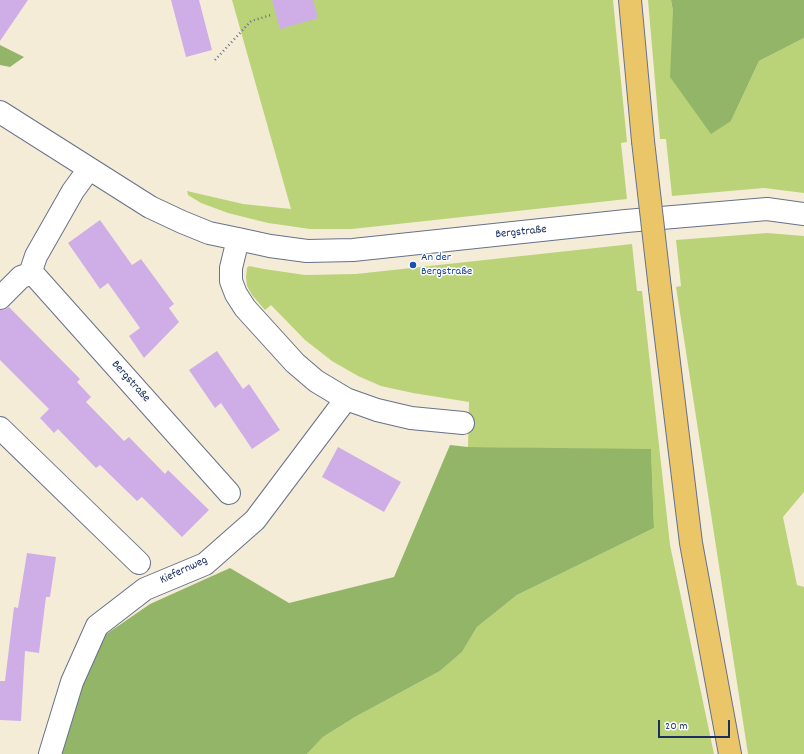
<!DOCTYPE html>
<html>
<head>
<meta charset="utf-8">
<style>
  body { margin:0 }
  #map { position:relative; width:804px; height:754px; overflow:hidden; background:#f5ecd8; font-family:Dekko,sans-serif }
  canvas { display:block }
  .scale { position:absolute; left:658px; top:720px; width:72px; height:18px; box-sizing:border-box; border:2px solid #1b2f5e; border-top:0; padding-left:5px; font-size:12px; line-height:14px; white-space:nowrap; color:#1b2f5e; -webkit-text-stroke:3px #fff; paint-order:stroke }
</style>
</head>
<body>
<div id="map">
<canvas width="804" height="754"></canvas>
<div class="scale">20 m</div>
</div>
<script>
const ctx = document.querySelector('canvas').getContext('2d');
ctx.lineJoin = 'round';
function fillPath(path, color) { ctx.fillStyle = color; ctx.fill(path, 'evenodd'); }
const poly = rows => new Path2D(rows.map(r => 'M' + r).join(''));
function strokePath(path, color, width, dash) { ctx.strokeStyle = color; ctx.lineWidth = width; ctx.lineCap = dash ? 'butt' : 'round'; ctx.setLineDash(dash || []); ctx.stroke(path); }
function label(font, color, halo, rows, align = 'center') {
  ctx.font = font + ' Dekko,sans-serif'; ctx.lineWidth = 3; ctx.setLineDash([]); ctx.textBaseline = 'middle'; ctx.strokeStyle = halo; ctx.fillStyle = color; for (const [text, x, y, turn = 0] of rows) {
    ctx.save(); ctx.translate(x, y); ctx.rotate((+turn || 0) * Math.PI / 180); ctx.textAlign = isNaN(turn) ? turn : align; if (halo) ctx.strokeText(text, 0, 0); ctx.fillText(text, 0, 0); ctx.restore();
  }
}
fillPath(poly([
  [232,0,613,0,627,142,621,143,627,199,352,229,310,229,268,223,228,213,201,203,188,195,187,191,243,204,291,209],
  [648,0,671,0,673,11,731,121,759,61,804,38,804,193,764,188,672,196,666,139,660,139],
  [767,233,804,236,804,492,783,517,797,585,804,587,804,754,748,754,676,287,681,286,676,240],
  [632,244,637,291,642,291,670,545,714,754,307,754,323,737,355,717,440,671,462,652,477,627,517,595,654,528,651,450,468,447,469,402,413,393,381,386,358,376,332,361,305,340,271,305,265,310,252,295,247,286,246,277,247,268,249,266,264,269,305,275,356,274]
]), '#bad378');
fillPath(poly([
  [671,0,804,0,804,38,759,61,731,121,711,134,670,77,673,11],
  [0,45,24,57,10,67,0,65],
  [450,445,468,447,651,449,654,528,517,595,477,627,462,652,440,671,355,717,323,737,307,754,62,754,82,687,105,635,150,604,230,568,289,603,394,577]
]), '#93b568');
fillPath(poly([
  [0,0,28,0,0,41],
  [171,0,199,0,212,50,186,57],
  [272,0,313,0,318,18,280,29],
  [100,220,132,265,141,259,174,304,169,308,179,322,144,358,129,336,140,328,108,283,100,289,68,243],
  [9,307,80,379,77,382,91,397,86,402,124,441,129,437,165,474,168,470,209,510,182,537,142,497,137,501,100,465,96,468,58,429,54,433,40,418,49,409,0,360,0,310,4,310],
  [217,351,243,389,249,384,280,430,252,449,221,403,215,408,189,370],
  [338,447,401,482,384,512,322,477],
  [27,553,56,557,50,597,46,597,39,653,25,651,21,721,0,720,0,681,5,681,14,607,18,608]
]), '#cfaee7');
const street = poly([
  [0,112,150,207,182,222,209,233,238,239,270,246,307,251,353,250,626,221,767,209,804,214],
  [238,239,231,268,231,281,236,294,245,308,295,363,316,381,346,399,377,410,411,418,463,423],
  [30,274,36,277,229,493],
  [0,298,21,277,30,274,36,256,73,191,89,169],
  [0,428,139,563],
  [50,754,72,682,97,626,145,589,205,564,255,520,346,399]
]);
const primary = poly([
  [630,0,643,141],
  [660,289,691,543,730,754]
]);
strokePath(street, '#677189', 24);
strokePath(primary, '#677189', 24);
strokePath(poly([
  [215,60,251,21,271,15]
]), '#677189', 2.5, [1, 3]);
strokePath(street, '#fff', 22);
strokePath(primary, '#ebc669', 22);
const primaryBridge = poly([
  [643,141,660,289]
]);
strokePath(primaryBridge, '#677189', 24, []);
strokePath(primaryBridge, '#ebc669', 22);
for (const [x, y, r, color] of [
  [413,265,4,"#1a4fb4"]
]) { const dot = new Path2D(); dot.arc(x, y, r, 0, 2 * Math.PI); ctx.fillStyle = color; ctx.fill(dot); strokePath(dot, '#fff', 1.5); }
label('12px', '#1b2f5e', '#fff', [
  ["Bergstraße",521,233,-6],
  ["Bergstraße",130,382,48],
  ["Kiefernweg",184,571,-25]
]);
label('12px', '#164399', '#fff', [
  ["An der",421,258],
  ["Bergstraße",421,272]
], 'left');
</script>
</body>
</html>
